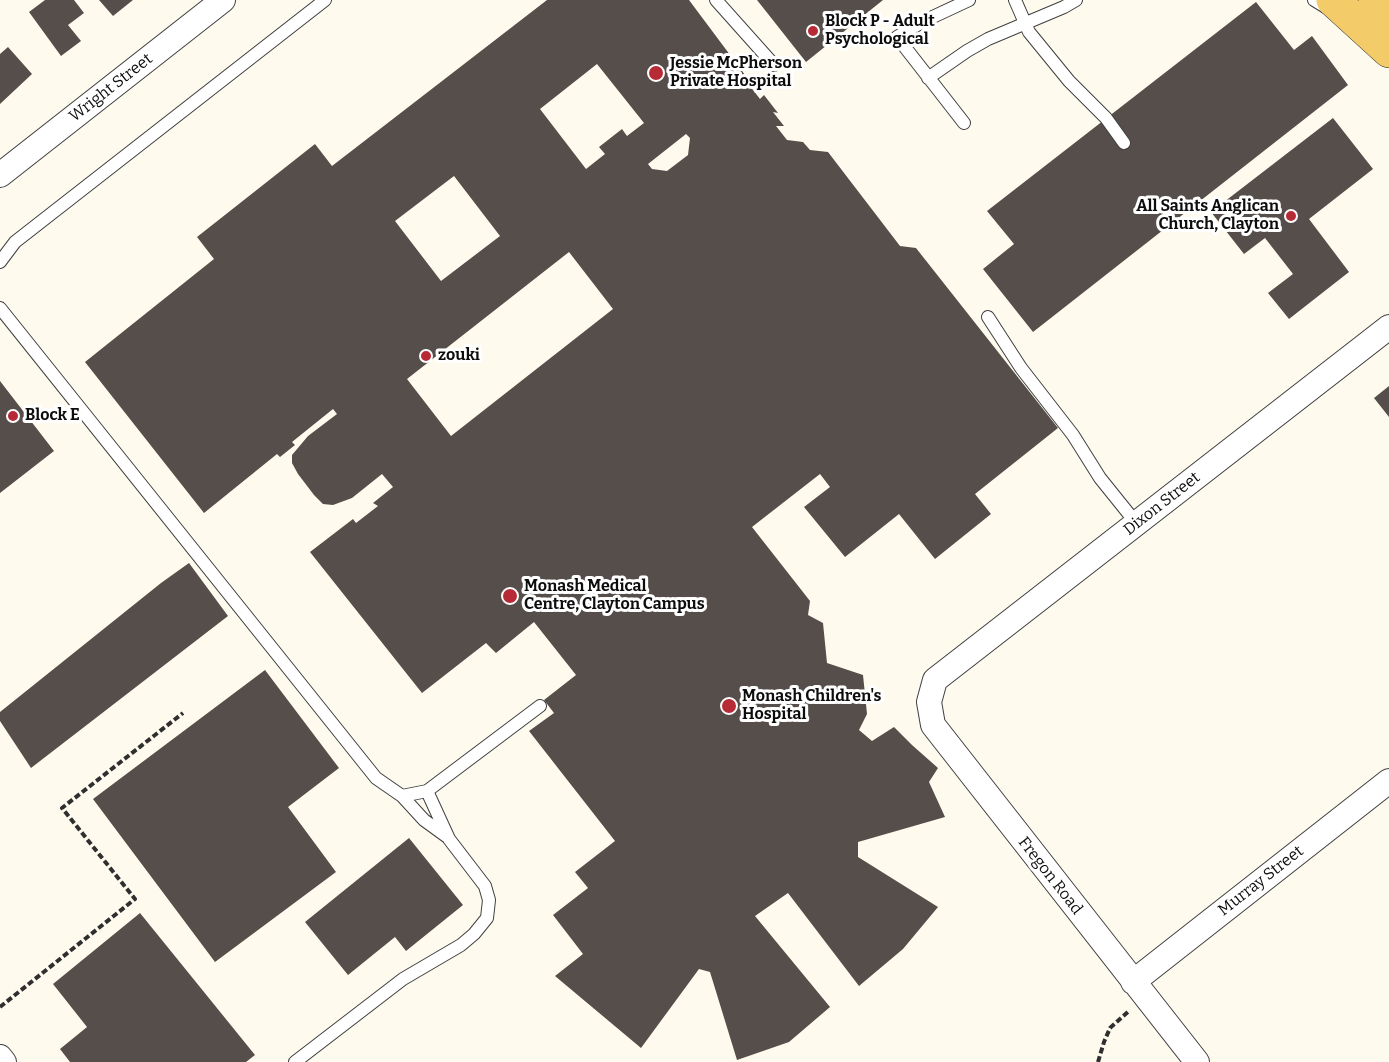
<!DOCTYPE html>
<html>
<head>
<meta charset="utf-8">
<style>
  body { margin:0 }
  canvas { display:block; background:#fefaee }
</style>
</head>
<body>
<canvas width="1389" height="1062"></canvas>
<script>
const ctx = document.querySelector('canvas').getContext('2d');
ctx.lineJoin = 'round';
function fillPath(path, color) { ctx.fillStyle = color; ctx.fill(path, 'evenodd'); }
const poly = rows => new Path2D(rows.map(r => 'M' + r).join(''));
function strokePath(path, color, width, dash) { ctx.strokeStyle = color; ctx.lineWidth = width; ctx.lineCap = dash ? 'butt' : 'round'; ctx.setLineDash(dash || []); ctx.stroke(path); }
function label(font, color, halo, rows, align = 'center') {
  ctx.font = font + ' Bitter,serif'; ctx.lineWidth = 6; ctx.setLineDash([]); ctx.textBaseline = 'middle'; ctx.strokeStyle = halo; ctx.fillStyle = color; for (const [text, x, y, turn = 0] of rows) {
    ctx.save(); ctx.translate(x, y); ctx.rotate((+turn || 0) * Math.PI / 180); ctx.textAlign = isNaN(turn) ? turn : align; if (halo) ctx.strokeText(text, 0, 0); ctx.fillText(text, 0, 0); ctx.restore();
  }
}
fillPath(poly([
  [45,0,74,0,84,13,68,25,81,41,61,56,29,12],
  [99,0,133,0,113,16],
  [547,0,689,0,748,79,746,81,760,99,764,95,778,113,773,112,784,126,776,126,787,140,803,142,810,150,828,152,900,246,916,248,1058,428,975,494,991,514,935,559,899,514,845,557,804,507,830,487,820,474,752,527,810,601,808,615,823,623,827,663,863,675,867,714,859,730,872,741,894,727,912,745,938,768,929,782,945,817,858,842,858,857,938,907,903,949,859,986,788,893,755,916,830,1007,789,1042,737,1060,710,972,699,969,641,1048,555,976,583,954,553,915,588,888,575,872,615,841,529,731,554,713,544,700,576,675,534,622,496,653,486,643,422,693,310,552,353,519,356,523,378,506,373,503,393,487,382,474,352,498,333,505,323,504,314,495,298,474,292,463,292,455,308,436,337,414,333,409,292,442,295,445,280,457,277,454,204,513,85,362,214,259,197,237,315,144,332,166],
  [597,64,644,123,627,136,622,129,599,147,605,154,586,169,540,109],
  [686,134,690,138,688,155,667,171,652,169,648,164],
  [454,176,500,236,441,281,395,221],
  [569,252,613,309,451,436,407,379],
  [757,0,883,0,806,62],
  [1256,2,1294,50,1312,36,1348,85,1033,332,983,269,1014,244,987,211],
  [8,47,32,74,0,104,0,54],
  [1333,118,1373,169,1309,219,1349,272,1289,319,1268,293,1293,274,1265,238,1244,254,1211,212],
  [0,381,54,451,0,493],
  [1389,386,1389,417,1374,398],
  [189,563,228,616,31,768,0,721,0,712,161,583],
  [265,670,339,768,288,807,336,872,215,962,93,799],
  [409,838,463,905,406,951,395,937,348,975,305,922],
  [140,913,255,1055,246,1062,70,1062,60,1049,87,1027,53,984]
]), '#554e4a');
const lane = poly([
  [716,0,774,65],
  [1015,0,1029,32,1069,81,1106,118,1124,143],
  [1314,0,1332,11],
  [928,78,967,51,988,39,1064,7,1076,0],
  [964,123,897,37,922,22,969,0],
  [0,262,15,242,325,0],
  [0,308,376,778,402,796,427,791,540,706],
  [988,317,1021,368,1073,435,1100,478,1137,524],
  [402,796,424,820,446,836],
  [295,1062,403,979,461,945,474,934,487,918,489,900,485,886,449,839,427,791]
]);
const street = poly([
  [0,175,223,0],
  [1133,982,1389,781],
  [0,1057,4,1062],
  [1197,1062,933,725,929,702,935,680,1389,327]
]);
const primary = poly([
  [1333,0,1389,51],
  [1375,0,1389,21]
]);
strokePath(lane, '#404040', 14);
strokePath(street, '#404040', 26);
strokePath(primary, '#1e1e1e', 34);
strokePath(poly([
  [0,1007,135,899,62,808,183,713],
  [1098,1062,1104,1042,1110,1028,1129,1011]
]), '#2f2f2f', 4, [6, 3]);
strokePath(lane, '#fff', 12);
strokePath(street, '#fff', 24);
strokePath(primary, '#f3cc69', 33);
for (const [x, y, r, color] of [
  [813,31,6,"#b72b37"],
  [656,73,8,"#b72b37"],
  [1291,216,6,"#b72b37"],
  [426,356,6,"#b72b37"],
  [13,416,6,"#b72b37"],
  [510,596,8,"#b72b37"],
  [729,706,8,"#b72b37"]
]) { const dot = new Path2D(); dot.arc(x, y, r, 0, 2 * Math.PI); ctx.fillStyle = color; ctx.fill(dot); strokePath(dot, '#fff', 2); }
label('bold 16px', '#0d0d0d', '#fff', [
  ["Block P - Adult",825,22],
  ["Psychological",825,40],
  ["Jessie McPherson",670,64],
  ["Private Hospital",670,82],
  ["All Saints Anglican",1279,207,"right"],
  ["Church, Clayton",1279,225,"right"],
  ["zouki",438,356],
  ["Block E",25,416],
  ["Monash Medical",524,587],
  ["Centre, Clayton Campus",524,605],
  ["Monash Children's",742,697],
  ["Hospital",742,715]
], 'left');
label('16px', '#0d0d0d', '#fff', [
  ["Wright Street",111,88,-38],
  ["Dixon Street",1162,504,-38],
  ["Fregon Road",1050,876,52],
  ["Murray Street",1261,881,-38]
]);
</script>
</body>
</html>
